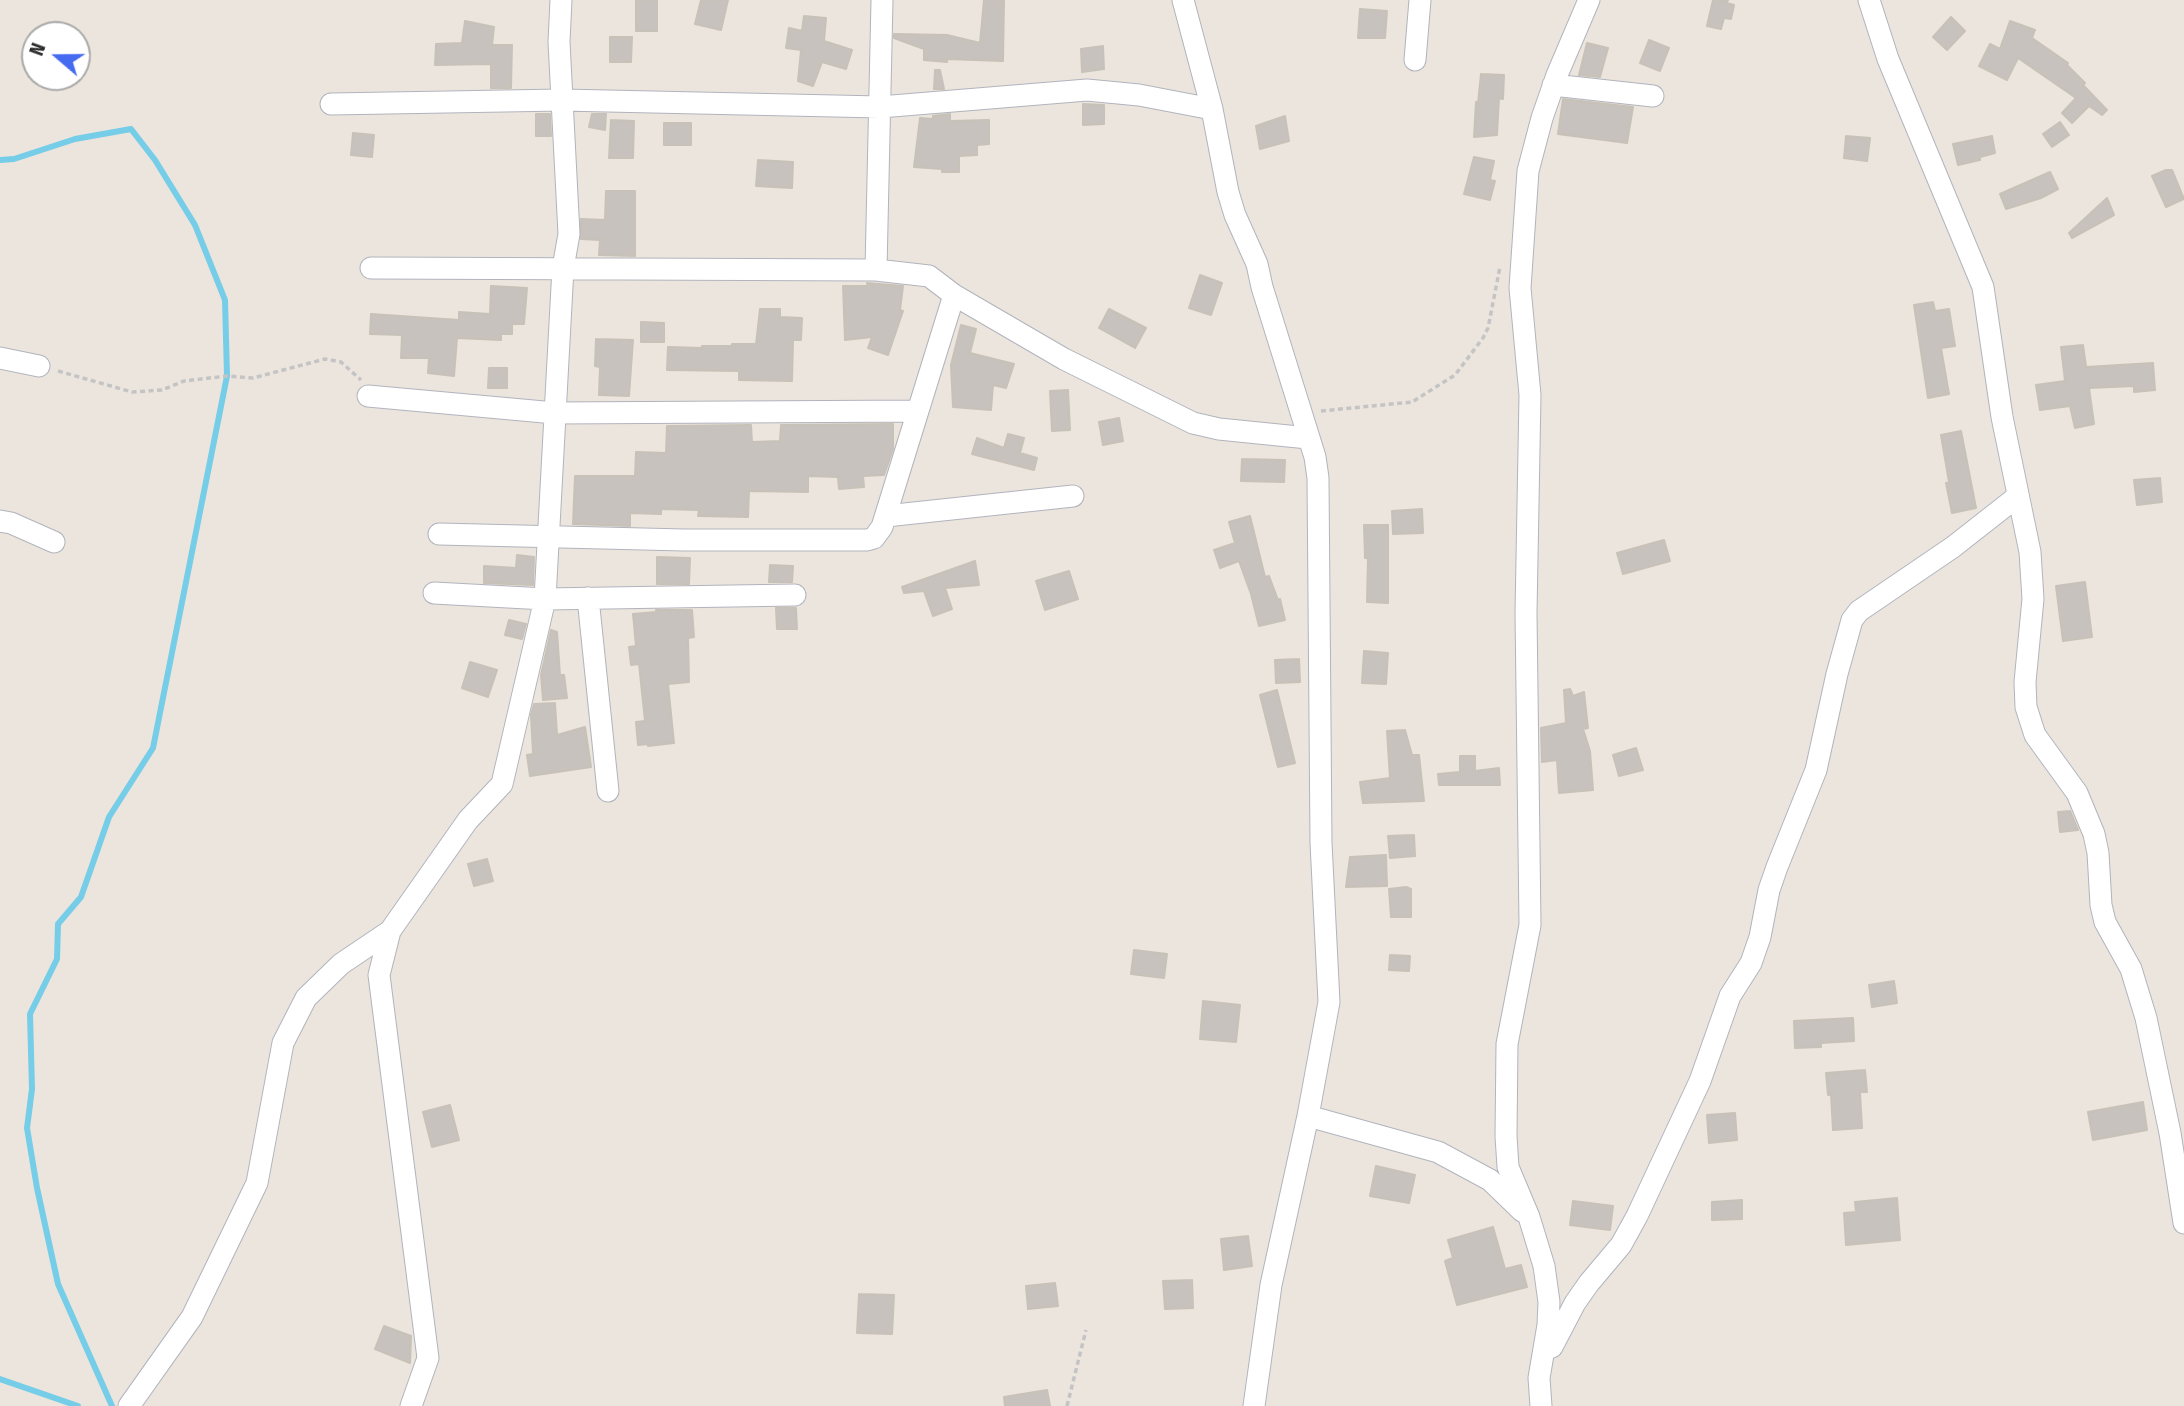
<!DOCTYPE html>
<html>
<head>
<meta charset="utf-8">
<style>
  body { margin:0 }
  #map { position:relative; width:2184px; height:1406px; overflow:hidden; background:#ece5de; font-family:"Fira Sans Condensed",sans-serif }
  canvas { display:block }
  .north { position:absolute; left:21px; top:21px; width:70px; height:70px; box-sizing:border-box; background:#fff; border:2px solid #aaa; border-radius:50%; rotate:290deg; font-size:19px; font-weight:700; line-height:28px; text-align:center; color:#2b2b2b }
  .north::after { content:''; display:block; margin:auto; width:24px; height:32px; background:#466bf0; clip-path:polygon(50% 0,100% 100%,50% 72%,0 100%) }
</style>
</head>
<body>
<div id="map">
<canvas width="2184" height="1406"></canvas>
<div class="north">N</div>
</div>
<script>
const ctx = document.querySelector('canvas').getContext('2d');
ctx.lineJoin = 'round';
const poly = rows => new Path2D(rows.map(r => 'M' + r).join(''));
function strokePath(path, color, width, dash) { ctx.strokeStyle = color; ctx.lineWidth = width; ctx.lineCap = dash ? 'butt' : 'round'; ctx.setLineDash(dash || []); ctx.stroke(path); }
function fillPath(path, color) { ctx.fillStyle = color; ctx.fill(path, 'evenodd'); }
strokePath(poly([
  [0,160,14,159,75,139,131,129,155,160,195,225,225,300,227,376,153,748,109,817,81,897,58,924,57,959,30,1014,32,1089,27,1128,37,1188,58,1284,112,1406],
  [0,1379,78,1406]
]), '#76cde8', 6);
const building = poly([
  [636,0,657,0,657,31,636,31,636,0],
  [701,0,728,0,721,30,695,24,701,0],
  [984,0,1004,0,1003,61,947,59,947,62,924,60,924,49,894,38,894,34,947,35,980,43,984,0],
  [1713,0,1728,0,1727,3,1734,5,1731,19,1724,18,1721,29,1707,26,1713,0],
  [1360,9,1387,11,1385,38,1358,38,1360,9],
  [804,16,826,18,824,41,852,50,846,69,822,62,813,86,798,81,801,50,786,48,789,28,802,31,804,16],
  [1951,17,1965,31,1947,50,1933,37,1951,17],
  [465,21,494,27,492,45,512,45,511,88,491,88,491,64,435,65,436,44,462,43,465,21],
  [2010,21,2035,30,2032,38,2068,63,2067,65,2085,83,2083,85,2107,110,2102,115,2089,106,2072,123,2062,113,2076,98,2018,58,2007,80,1979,66,1990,44,2000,49,2010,21],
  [610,37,632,37,631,62,610,62,610,37],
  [1649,40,1669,48,1660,71,1640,63,1649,40],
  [1587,43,1608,48,1600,77,1579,75,1587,43],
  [1103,46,1104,69,1082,72,1081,49,1103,46],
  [935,70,940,70,944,89,934,89,935,70],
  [1481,74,1504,75,1503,99,1499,98,1497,135,1474,137,1476,102,1478,103,1481,74],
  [1563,99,1633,107,1627,143,1558,134,1563,99],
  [1083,104,1104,105,1104,124,1083,125,1083,104],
  [536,114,550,114,551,136,536,136,536,114],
  [592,114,606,114,605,130,589,127,592,114],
  [950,114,950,121,989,120,989,144,977,145,977,155,959,156,959,172,942,172,942,169,914,167,920,118,933,119,933,116,950,114],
  [1285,116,1289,141,1260,149,1256,126,1285,116],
  [611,120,634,121,633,158,609,158,611,120],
  [2060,122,2069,135,2052,147,2043,134,2060,122],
  [664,123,691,123,691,145,664,145,664,123],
  [353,133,374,135,372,157,351,155,353,133],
  [1846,136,1870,138,1867,161,1844,158,1846,136],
  [1992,136,1995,153,1980,157,1980,160,1958,165,1953,144,1992,136],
  [1474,157,1494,161,1490,180,1495,181,1490,200,1464,194,1474,157],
  [758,160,793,162,792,188,756,186,758,160],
  [2166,170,2172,170,2184,199,2166,207,2152,176,2166,170],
  [2050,172,2058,189,2041,198,2006,209,2000,194,2050,172],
  [606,191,635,191,635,256,599,255,600,240,581,239,581,219,605,220,606,191],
  [2107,198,2114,215,2072,238,2069,233,2107,198],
  [1200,275,1222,283,1211,315,1189,308,1200,275],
  [867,283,903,286,900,310,903,311,888,355,868,348,872,337,845,340,843,286,868,286,867,283],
  [491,286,527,288,524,324,512,324,512,334,501,334,501,340,457,338,454,376,428,373,429,358,401,358,402,335,370,334,371,314,459,320,459,312,490,314,491,286],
  [1933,302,1935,311,1949,309,1955,346,1941,348,1949,394,1928,398,1914,305,1933,302],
  [760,309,780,309,780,317,802,318,801,340,793,340,792,381,739,380,739,371,667,370,668,347,702,348,702,346,732,346,732,344,756,344,760,309],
  [1109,309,1146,328,1135,348,1099,328,1109,309],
  [641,322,664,323,664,342,641,342,641,322],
  [961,325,976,329,970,353,1014,364,1006,388,993,385,991,410,953,407,951,365,961,325],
  [596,339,633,340,629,396,599,395,600,367,595,366,596,339],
  [2083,345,2086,367,2153,363,2155,390,2134,392,2134,386,2089,388,2094,424,2075,428,2070,406,2040,410,2036,385,2065,381,2061,347,2083,345],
  [489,368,507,368,507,388,488,388,489,368],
  [1068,390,1070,430,1052,431,1050,391,1068,390],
  [1119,418,1123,441,1103,445,1099,422,1119,418],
  [893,424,893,449,884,475,863,476,864,487,839,489,838,477,808,476,808,492,749,491,748,517,698,516,699,510,661,509,661,514,630,513,630,526,573,524,575,476,635,476,636,452,666,453,667,426,751,425,752,442,780,441,781,425,893,424],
  [1961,431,1976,508,1952,513,1946,483,1949,482,1941,435,1961,431],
  [1008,434,1024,438,1020,453,1037,458,1034,470,972,454,977,438,1004,448,1008,434],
  [1242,459,1285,460,1284,482,1241,481,1242,459],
  [2160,478,2162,502,2137,505,2134,480,2160,478],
  [1422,509,1423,533,1393,534,1392,511,1422,509],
  [1250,516,1265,577,1269,576,1278,600,1280,599,1285,620,1259,626,1251,594,1239,561,1220,568,1214,550,1235,543,1229,522,1250,516],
  [1364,525,1388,525,1388,603,1367,602,1368,558,1365,558,1364,525],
  [1664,540,1670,561,1623,574,1617,553,1664,540],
  [517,555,534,557,533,585,484,583,484,566,516,568,517,555],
  [657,557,690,558,689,584,657,584,657,557],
  [975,561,979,585,945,588,952,609,933,616,924,591,904,593,902,587,975,561],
  [770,565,793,566,792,582,769,582,770,565],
  [1069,571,1078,599,1045,610,1036,581,1069,571],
  [2085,582,2092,637,2063,641,2056,586,2085,582],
  [776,608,796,608,797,629,777,629,776,608],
  [656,610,692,610,694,637,688,638,689,682,668,684,674,743,648,746,648,744,638,745,636,722,645,721,639,664,631,665,629,647,636,646,633,614,656,612,656,610],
  [509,620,526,624,522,639,505,635,509,620],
  [551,630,557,632,560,675,564,675,567,698,543,700,541,675,551,630],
  [1364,651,1388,653,1386,684,1362,683,1364,651],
  [1299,659,1300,682,1276,683,1275,660,1299,659],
  [470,662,497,670,488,697,462,688,470,662],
  [1570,689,1573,696,1584,692,1588,728,1583,729,1590,751,1593,790,1559,793,1557,760,1542,762,1541,728,1566,723,1564,690,1570,689],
  [1277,690,1295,763,1278,767,1260,695,1277,690],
  [555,703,557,735,585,727,591,767,530,776,527,755,533,754,531,715,534,704,555,703],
  [1405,730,1412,755,1419,755,1424,801,1363,803,1360,782,1390,778,1387,731,1405,730],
  [1636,748,1643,770,1619,776,1613,755,1636,748],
  [1460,756,1475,756,1475,771,1499,768,1500,785,1439,785,1438,774,1460,772,1460,756],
  [2070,811,2078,830,2060,832,2058,812,2070,811],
  [1414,835,1415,856,1390,858,1388,836,1414,835],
  [1386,855,1387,886,1346,887,1350,857,1386,855],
  [487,859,493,881,474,886,468,864,487,859],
  [1406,887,1411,889,1411,917,1391,917,1389,889,1406,887],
  [1134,950,1167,954,1164,978,1131,974,1134,950],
  [1390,955,1410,956,1409,971,1389,970,1390,955],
  [1894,981,1897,1003,1872,1007,1869,985,1894,981],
  [1203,1001,1240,1005,1236,1042,1200,1039,1203,1001],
  [1853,1018,1854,1041,1821,1043,1821,1047,1795,1048,1794,1021,1853,1018],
  [1865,1070,1867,1092,1860,1092,1862,1128,1833,1130,1831,1094,1828,1095,1826,1073,1865,1070],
  [2143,1102,2147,1130,2093,1140,2088,1112,2143,1102],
  [450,1105,459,1140,432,1147,423,1112,450,1105],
  [1735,1113,1737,1140,1709,1143,1707,1115,1735,1113],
  [1376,1166,1415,1175,1409,1203,1370,1196,1376,1166],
  [1897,1198,1900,1240,1846,1245,1844,1213,1856,1212,1855,1202,1897,1198],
  [1742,1200,1742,1219,1712,1220,1712,1202,1742,1200],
  [1573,1201,1613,1206,1610,1230,1570,1225,1573,1201],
  [1493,1227,1505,1269,1521,1265,1527,1287,1457,1305,1445,1261,1453,1258,1448,1240,1493,1227],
  [1248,1236,1252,1266,1224,1270,1221,1239,1248,1236],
  [1192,1280,1193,1308,1165,1309,1163,1281,1192,1280],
  [1055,1283,1058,1306,1028,1309,1026,1286,1055,1283],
  [859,1294,894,1295,892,1334,857,1333,859,1294],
  [384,1326,411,1336,410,1363,375,1349,384,1326],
  [1047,1390,1050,1406,1005,1406,1004,1397,1047,1390]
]);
fillPath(building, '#c7c2bd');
strokePath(building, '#c7c1b7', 2);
const minor = poly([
  [1183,0,1212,109,1228,192,1235,215,1257,264,1262,287,1315,457,1318,478,1321,843,1329,1002,1308,1116,1271,1285,1254,1406],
  [1869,0,1888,59,1983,287,2002,417,2030,552,2033,599,2025,682,2026,707,2035,735,2077,793,2094,834,2098,853,2101,905,2105,922,2131,969,2146,1018,2170,1133,2184,1223],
  [1415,60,1420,0],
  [1553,85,1653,96],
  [331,104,562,100,880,107,1087,90,1139,95,1212,109],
  [371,268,876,270,929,276,954,295,1064,359,1193,423,1219,429,1308,438],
  [876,270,882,0],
  [0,358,39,366],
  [368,396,555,413,917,411],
  [886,516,1073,496],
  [0,521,11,523,54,542],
  [439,534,684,540,867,540,874,538,882,527,954,295],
  [434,593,545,599,795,595],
  [588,598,608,791],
  [1308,1116,1438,1152,1490,1180,1522,1211],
  [1552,1347,1575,1303,1589,1283,1621,1245,1637,1216,1700,1081,1730,996,1751,963,1760,937,1769,890,1777,867,1816,770,1837,674,1852,620,1859,611,1953,547,2018,496],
  [129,1406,192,1317,257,1183,283,1043,306,998,341,964,390,931],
  [411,1406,428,1358,379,975,390,931,468,820,502,784,545,599,563,268,569,234,559,42,561,0],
  [1541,1406,1539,1378,1548,1325,1549,1302,1544,1266,1529,1217,1508,1167,1506,1136,1507,1044,1530,925,1526,613,1530,395,1520,288,1528,171,1542,118,1557,75,1589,0]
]);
strokePath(minor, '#b1b4bd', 23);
strokePath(poly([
  [58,371,132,392,162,390,184,381,227,376,253,378,325,359,341,362,361,380],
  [1321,411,1412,402,1455,375,1483,338,1488,328,1500,267],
  [1067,1406,1086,1330]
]), '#c4c4c4', 3.5, [5, 3.5]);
strokePath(minor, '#fff', 21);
</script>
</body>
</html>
